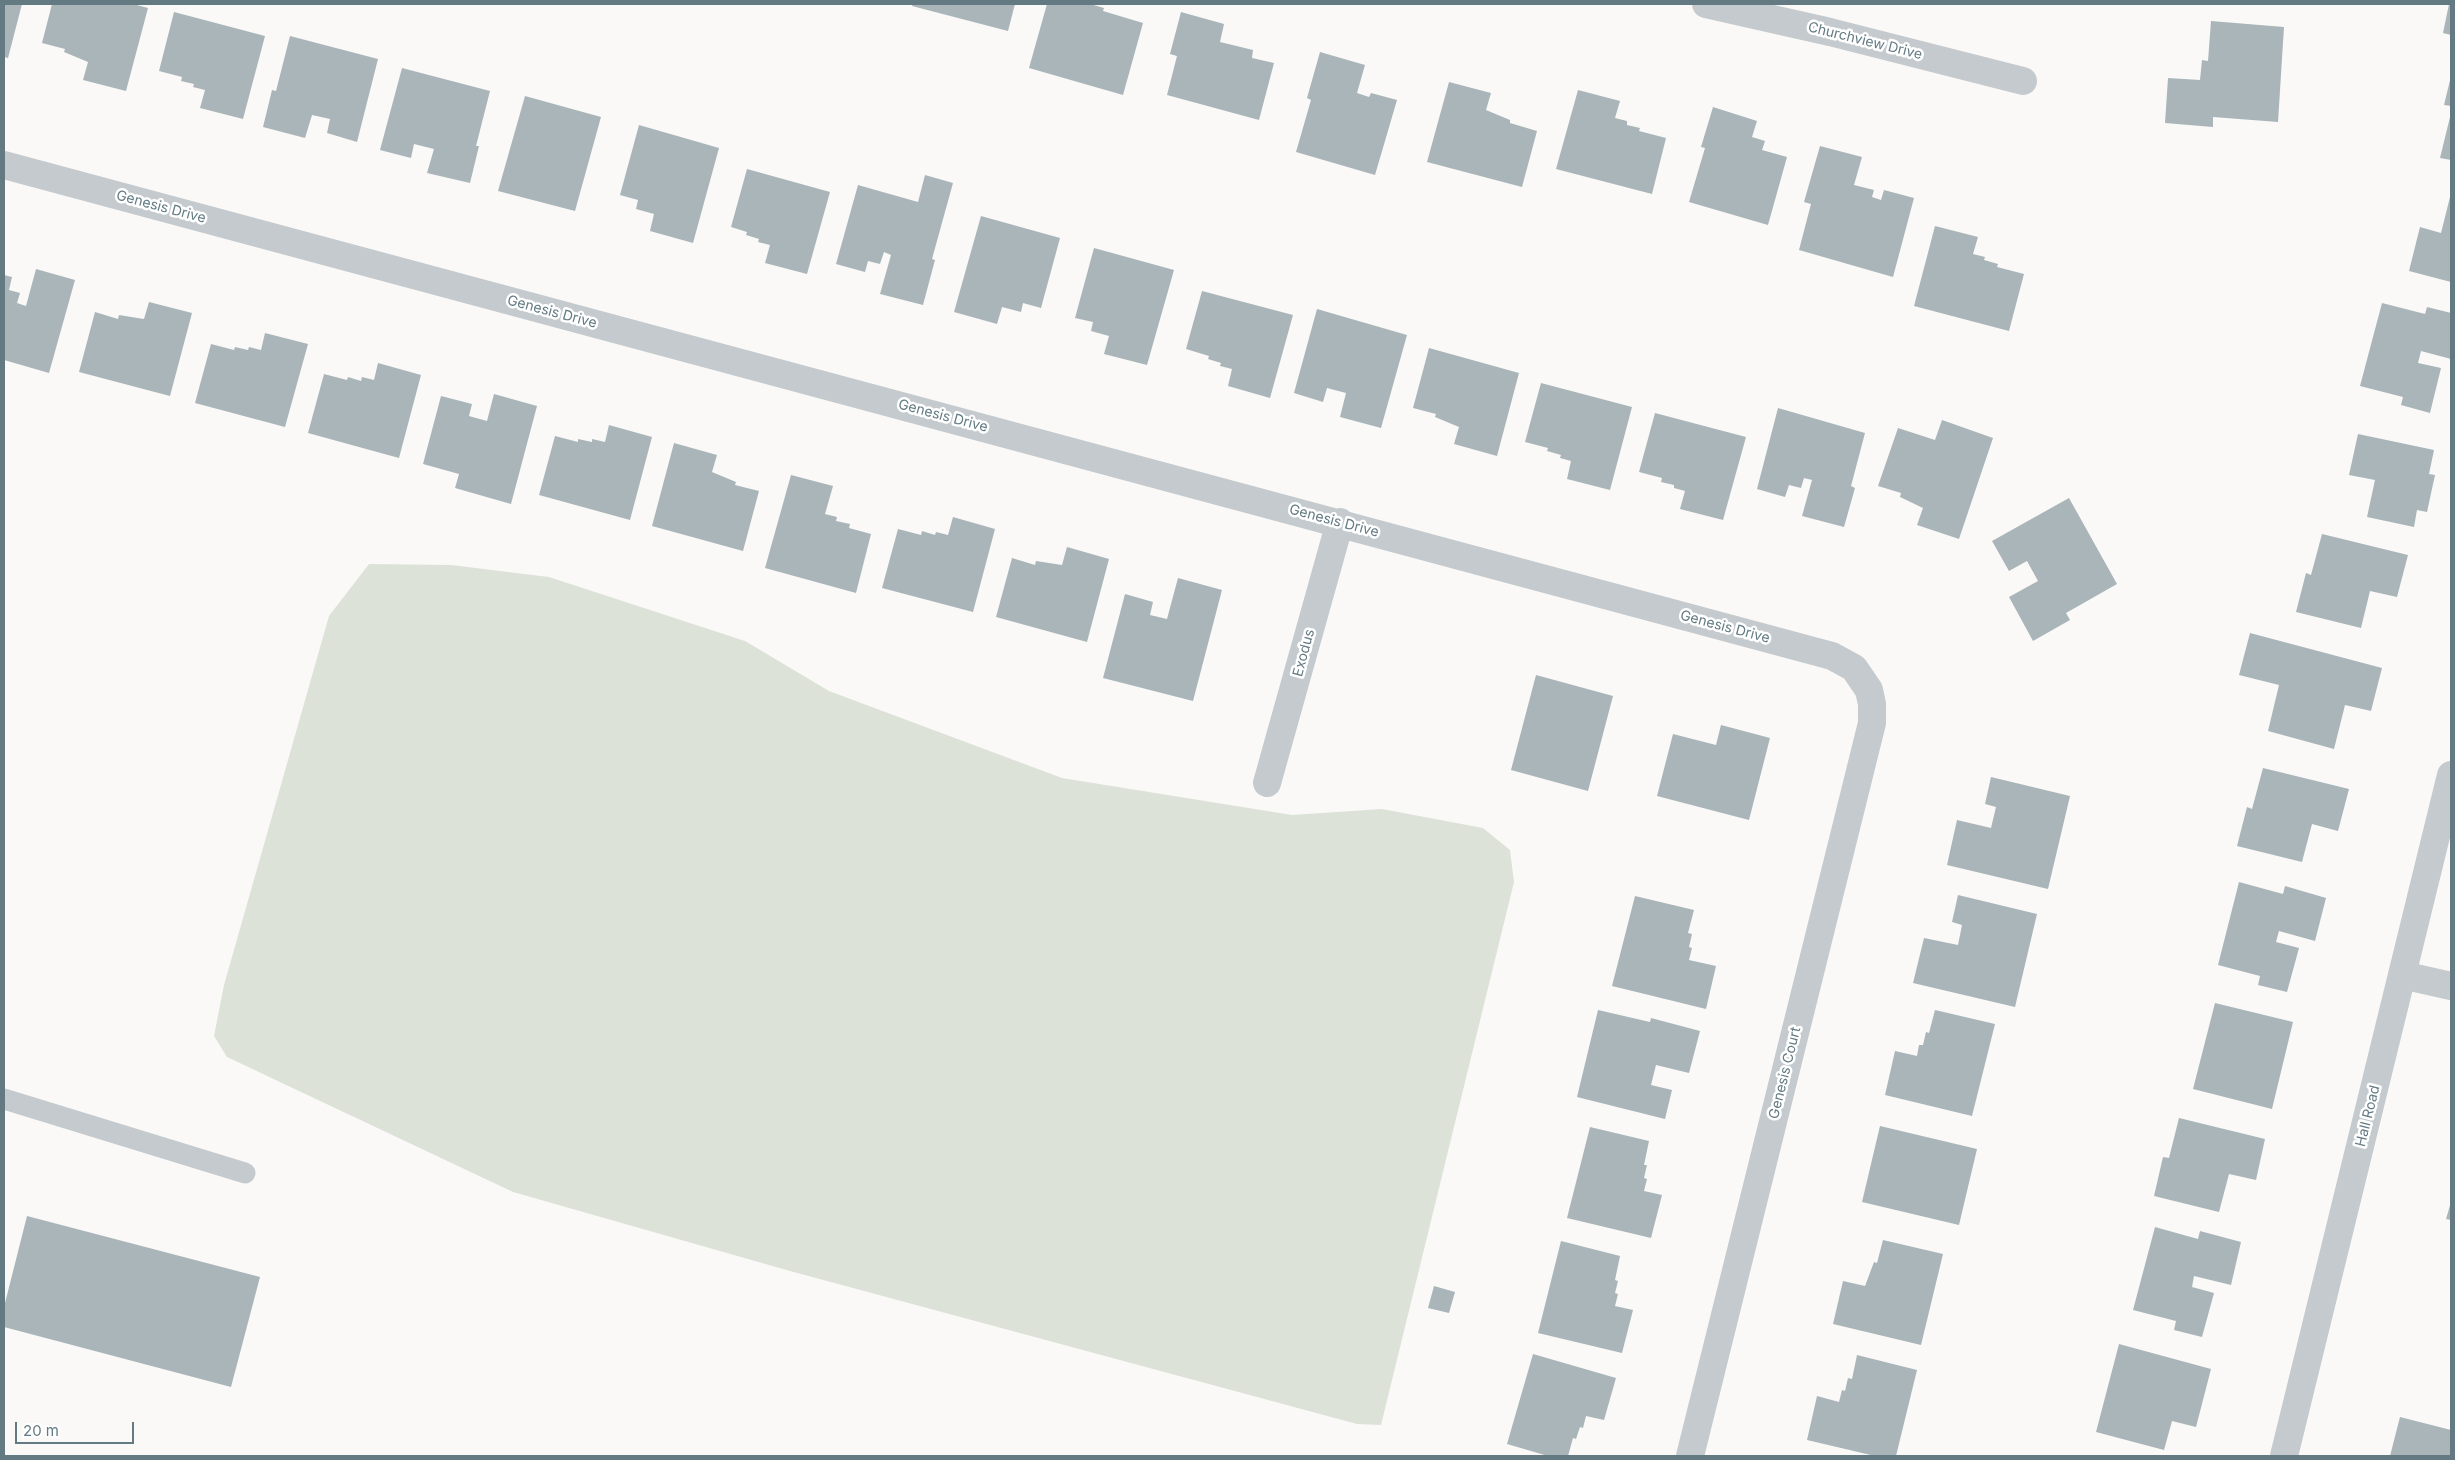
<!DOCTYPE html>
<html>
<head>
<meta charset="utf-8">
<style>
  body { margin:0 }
  #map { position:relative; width:2455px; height:1460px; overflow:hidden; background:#faf9f7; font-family:Inter,sans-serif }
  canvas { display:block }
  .frame { position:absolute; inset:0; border:5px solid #637a83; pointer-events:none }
  .scale { position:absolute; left:15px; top:1422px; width:119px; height:22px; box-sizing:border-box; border:2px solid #637a83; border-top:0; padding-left:6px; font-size:15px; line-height:18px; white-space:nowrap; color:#637a83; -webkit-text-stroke:4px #fff; paint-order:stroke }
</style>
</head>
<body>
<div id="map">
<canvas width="2455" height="1460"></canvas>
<div class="frame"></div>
<div class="scale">20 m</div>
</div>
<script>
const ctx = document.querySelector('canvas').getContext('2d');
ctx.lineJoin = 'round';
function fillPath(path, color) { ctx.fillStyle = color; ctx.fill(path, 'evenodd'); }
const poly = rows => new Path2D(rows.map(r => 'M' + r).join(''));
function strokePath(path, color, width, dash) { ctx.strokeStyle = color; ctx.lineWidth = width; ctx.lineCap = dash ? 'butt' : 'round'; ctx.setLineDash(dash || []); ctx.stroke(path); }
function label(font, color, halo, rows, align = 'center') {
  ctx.font = font + ' Inter,sans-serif'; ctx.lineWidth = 5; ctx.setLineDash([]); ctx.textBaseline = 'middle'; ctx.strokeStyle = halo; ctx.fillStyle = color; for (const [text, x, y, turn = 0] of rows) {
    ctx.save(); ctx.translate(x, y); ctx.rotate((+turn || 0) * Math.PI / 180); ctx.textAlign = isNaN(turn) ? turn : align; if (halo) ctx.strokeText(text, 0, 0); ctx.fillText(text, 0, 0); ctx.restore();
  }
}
fillPath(poly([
  [369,564,451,565,549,577,745,641,829,691,1062,778,1292,815,1382,809,1483,828,1510,850,1514,882,1381,1425,1357,1424,790,1271,513,1192,227,1057,214,1036,224,985,329,616]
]), '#dce2d8');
fillPath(poly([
  [4,4,22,4,8,58,4,57],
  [52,4,133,4,148,8,126,91,83,80,88,62,64,52,65,49,42,43],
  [913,4,1015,4,1008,31,912,6],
  [1047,4,1090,4,1104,8,1103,11,1143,23,1123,95,1029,68],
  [2449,4,2451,4,2451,35,2443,33],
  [174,12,265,36,243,119,200,108,205,90,193,87,194,84,181,81,182,77,159,71],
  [1181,12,1224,24,1220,42,1253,50,1252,58,1274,63,1259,120,1167,95,1177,56,1170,54],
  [2211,21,2284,27,2278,122,2213,117,2213,127,2165,123,2168,78,2200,80,2202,60,2208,61],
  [290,36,378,59,357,142,327,133,330,119,312,115,305,138,263,127,272,90,276,91],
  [1320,52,1365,65,1357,93,1369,97,1371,93,1397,100,1375,175,1296,152,1311,100,1307,98],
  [402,68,490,91,476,146,479,146,470,183,427,173,434,149,414,144,411,158,380,150],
  [2451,76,2451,106,2444,105],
  [1449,82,1491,93,1486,110,1510,120,1510,123,1537,131,1522,187,1427,162],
  [1578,90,1620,101,1615,118,1627,121,1627,125,1640,128,1639,131,1666,138,1652,194,1556,169],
  [525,96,601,117,575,211,498,191],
  [1713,107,1757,121,1752,137,1765,141,1762,150,1787,157,1768,225,1689,202,1705,148,1701,147],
  [2451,113,2451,160,2440,158],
  [639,125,719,148,693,243,650,231,654,214,636,209,638,200,620,195],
  [1820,146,1862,157,1854,185,1874,190,1872,197,1881,200,1884,190,1914,198,1893,277,1799,250,1811,204,1804,202],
  [747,169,830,192,807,274,765,263,770,245,758,242,759,239,746,235,747,232,731,227],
  [925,175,953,183,932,259,935,260,923,305,880,294,891,255,884,252,880,264,868,261,865,272,836,264,858,185,918,202],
  [2451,193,2451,282,2409,271,2420,227,2441,233],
  [981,216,1060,238,1041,308,1023,303,1021,312,1002,307,997,324,954,312],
  [1935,226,1978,237,1973,254,1985,257,1984,260,1998,264,1997,267,2024,274,2009,331,1914,306],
  [1094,248,1174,270,1147,365,1104,354,1109,336,1091,331,1093,322,1075,318],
  [36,269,75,280,49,373,4,360,4,275,12,277,9,290,20,293,17,303,26,306],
  [1202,291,1293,315,1270,398,1228,386,1232,369,1220,366,1221,363,1208,359,1209,356,1186,349],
  [149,302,192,313,170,396,79,372,95,312,118,319,119,315,144,319],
  [2382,303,2425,314,2427,307,2451,313,2451,359,2421,351,2418,363,2441,368,2430,413,2401,405,2403,397,2360,386],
  [1317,309,1407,335,1381,428,1340,417,1346,393,1327,388,1323,402,1294,393],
  [265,333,308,344,285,427,195,403,211,344,234,350,235,347,248,350,249,347,261,350],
  [1429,348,1519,373,1497,456,1454,444,1459,427,1435,417,1436,414,1413,408],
  [378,363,421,375,399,458,308,433,324,374,347,380,348,377,361,381,362,377,374,380],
  [1541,383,1632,407,1610,490,1567,479,1571,461,1560,458,1561,455,1547,451,1548,448,1525,442],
  [494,394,537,406,511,504,455,488,459,474,423,464,441,396,472,404,469,416,487,421],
  [1778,408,1865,433,1851,486,1855,488,1844,527,1802,516,1812,480,1804,478,1801,488,1789,485,1785,497,1757,489],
  [1655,413,1746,437,1723,520,1680,509,1685,491,1674,488,1674,485,1661,482,1662,478,1639,472],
  [1942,420,1993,438,1959,539,1917,525,1923,508,1900,497,1901,493,1878,486,1898,428,1935,440],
  [609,425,652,437,630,520,539,495,555,436,578,442,578,439,592,442,592,439,605,442],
  [2358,434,2434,450,2429,474,2435,475,2427,512,2417,510,2414,527,2367,517,2375,480,2349,475],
  [674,443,717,455,712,472,736,482,735,485,759,491,743,551,652,526],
  [791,475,833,486,825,514,837,517,836,521,850,524,849,528,871,534,856,593,765,568],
  [2069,498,2117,584,2066,613,2070,620,2033,641,2009,597,2038,581,2027,561,2009,571,1992,541],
  [953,517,995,529,973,612,882,588,898,529,921,535,922,531,935,535,936,532,948,535],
  [2322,534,2408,555,2397,597,2370,591,2361,628,2296,612,2306,573,2311,575],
  [1067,547,1109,559,1087,642,996,617,1012,558,1035,565,1036,561,1062,565],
  [1178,578,1222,590,1193,701,1103,678,1125,594,1153,602,1150,615,1167,619],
  [2250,633,2382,668,2371,711,2345,705,2334,749,2268,731,2279,685,2239,675],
  [1536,675,1613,696,1588,791,1511,770],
  [1721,725,1770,738,1749,820,1657,796,1673,734,1716,745],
  [2263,768,2349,789,2338,831,2312,824,2302,862,2237,846,2247,807,2252,809],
  [1991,777,2070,796,2048,889,1947,865,1957,820,1991,828,1996,807,1985,804],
  [2239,882,2283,894,2285,886,2326,898,2315,941,2279,931,2276,942,2299,948,2287,992,2258,985,2260,976,2218,965],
  [1958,895,2037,914,2015,1007,1913,983,1924,938,1958,945,1962,925,1952,922],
  [1635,896,1694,910,1688,933,1692,934,1689,947,1692,948,1689,960,1716,966,1706,1009,1612,986],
  [2215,1003,2293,1022,2272,1109,2193,1089],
  [1598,1010,1650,1022,1651,1018,1700,1031,1689,1073,1656,1065,1651,1085,1672,1090,1665,1119,1577,1097],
  [1935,1010,1995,1024,1972,1116,1885,1095,1895,1051,1917,1056,1919,1045,1923,1045,1926,1032,1929,1033],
  [2179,1118,2265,1139,2256,1180,2229,1174,2219,1212,2154,1196,2163,1157,2169,1158],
  [1880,1126,1977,1149,1959,1225,1862,1202],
  [1590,1127,1649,1141,1644,1165,1647,1165,1644,1178,1647,1179,1644,1191,1662,1195,1651,1238,1567,1218],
  [2451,1202,2451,1220,2446,1219],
  [27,1216,260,1277,231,1387,4,1327,4,1307],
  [2155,1227,2198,1239,2200,1231,2241,1242,2231,1285,2194,1276,2192,1287,2214,1293,2202,1337,2174,1330,2176,1321,2133,1310],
  [1883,1240,1943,1254,1921,1345,1833,1324,1843,1281,1865,1286,1874,1262,1877,1263],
  [1561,1241,1620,1256,1615,1280,1618,1281,1615,1293,1618,1294,1615,1306,1633,1310,1622,1353,1538,1333],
  [1434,1286,1455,1292,1449,1313,1428,1308],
  [2119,1344,2211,1369,2196,1427,2172,1421,2164,1450,2096,1432],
  [1533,1354,1616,1378,1604,1420,1586,1416,1583,1428,1580,1427,1576,1439,1573,1438,1568,1456,1548,1456,1507,1444],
  [1857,1355,1917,1370,1896,1456,1875,1456,1807,1440,1817,1396,1839,1402,1842,1390,1845,1391,1848,1378,1852,1379],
  [2400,1417,2451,1430,2451,1456,2390,1456]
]), '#a9b5b9');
strokePath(poly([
  [4,1099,245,1173]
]), '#c4cacd', 21);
strokePath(poly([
  [1706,4,1830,32,2023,81],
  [4,165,1832,656,1854,668,1869,690,1872,704,1872,723,1690,1456],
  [1267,783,1340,522],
  [2402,975,2451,986],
  [2284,1456,2451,775]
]), '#c4cacd', 28);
label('14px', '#637a83', '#fff', [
  ["Churchview Drive",1865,41,14],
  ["Genesis Drive",161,207,15],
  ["Genesis Drive",552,312,15],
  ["Genesis Drive",943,416,15],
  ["Genesis Drive",1334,521,15],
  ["Genesis Drive",1725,627,15],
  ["Exodus",1304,653,-75],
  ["Genesis Court",1785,1073,-76],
  ["Hall Road",2368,1116,-76]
]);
</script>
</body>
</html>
